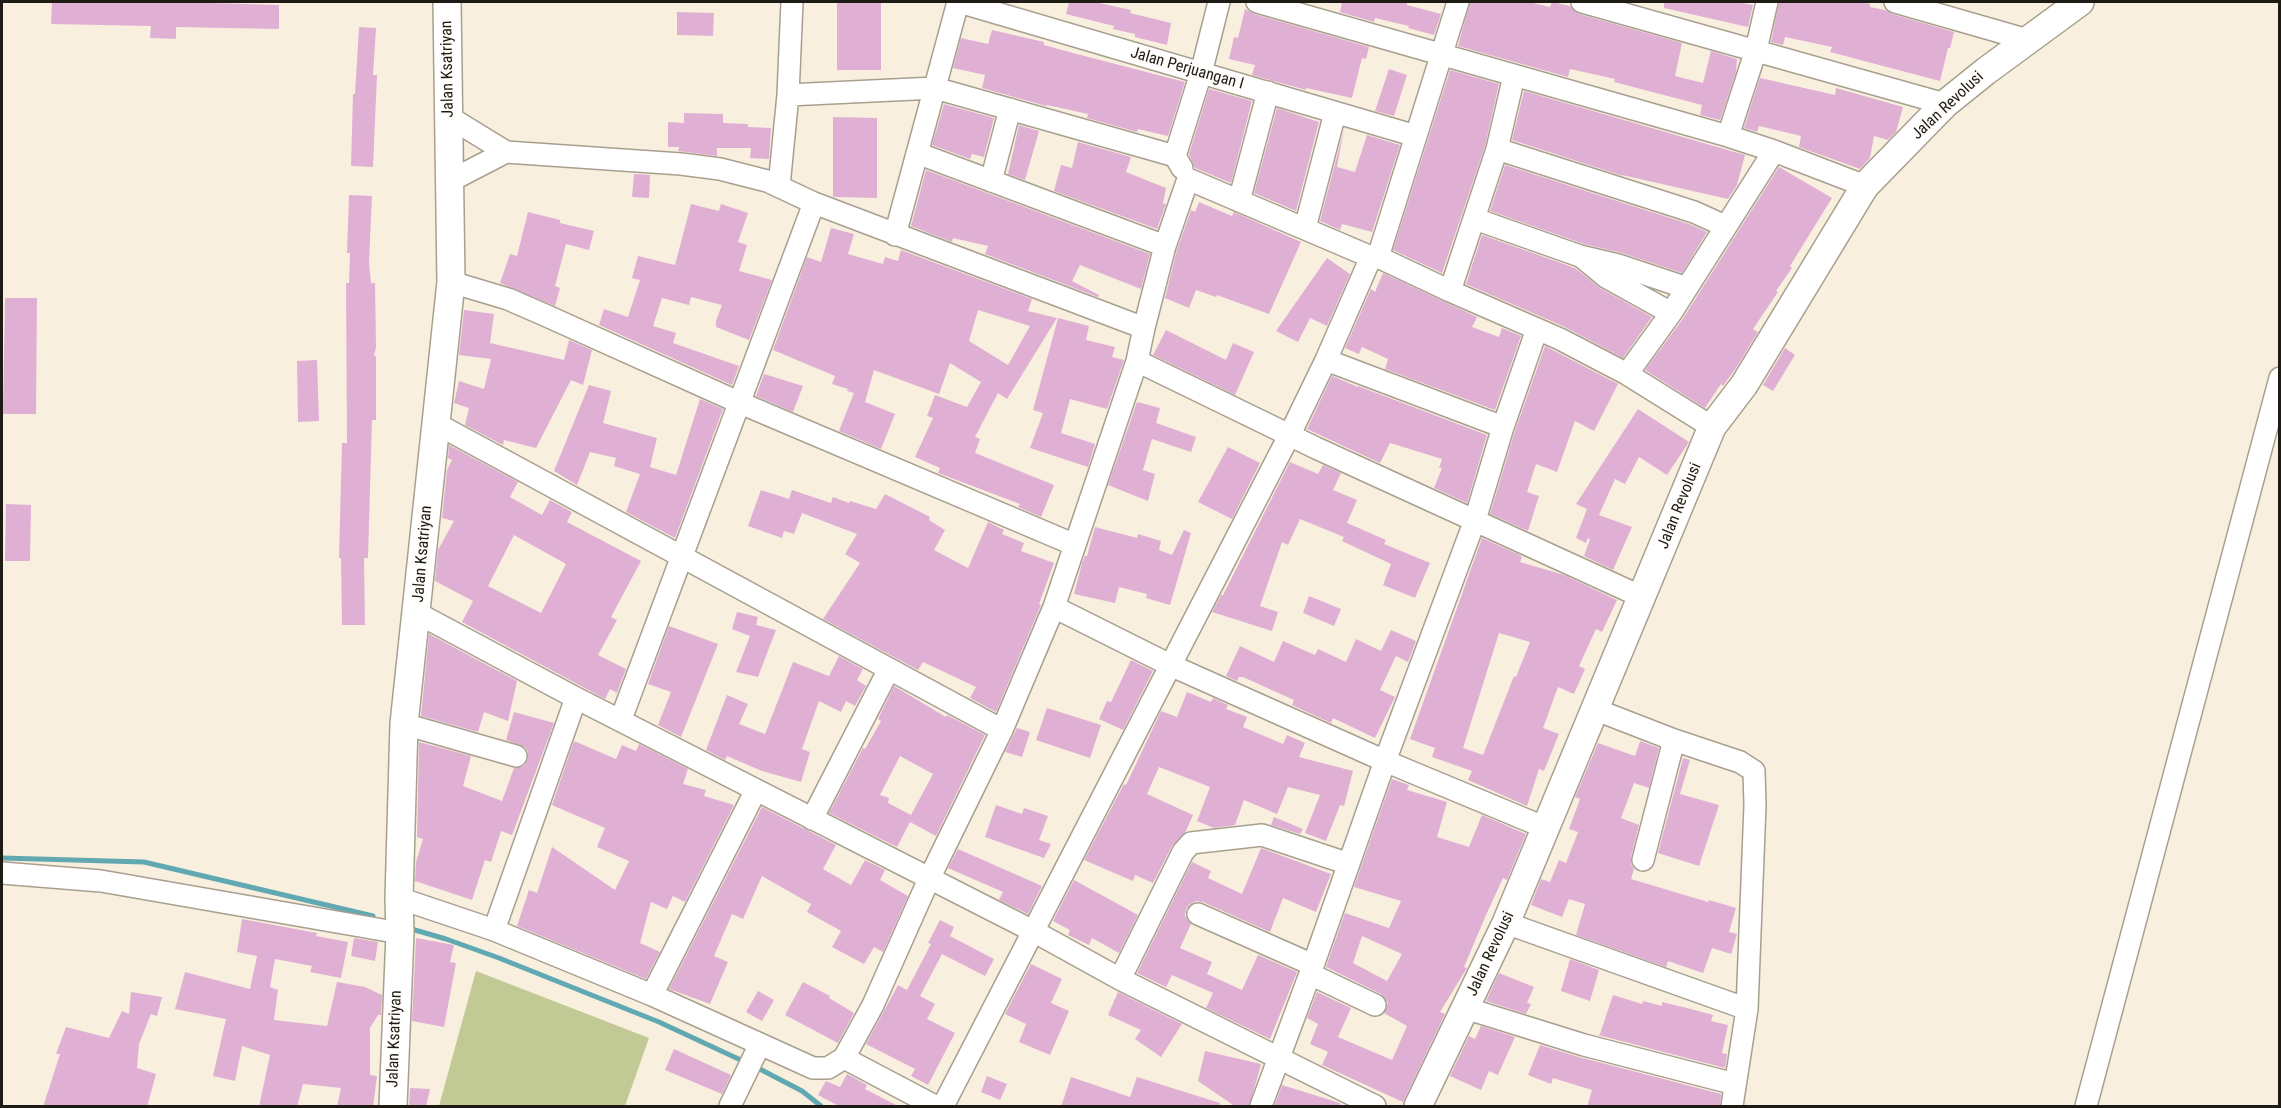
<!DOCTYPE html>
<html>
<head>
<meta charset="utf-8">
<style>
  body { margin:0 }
  #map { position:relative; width:2281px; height:1108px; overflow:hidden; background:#f9efde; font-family:"Roboto Condensed",sans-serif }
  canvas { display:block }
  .frame { position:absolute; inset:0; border:3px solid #1e1a14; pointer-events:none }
</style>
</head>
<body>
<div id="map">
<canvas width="2281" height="1108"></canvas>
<div class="frame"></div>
</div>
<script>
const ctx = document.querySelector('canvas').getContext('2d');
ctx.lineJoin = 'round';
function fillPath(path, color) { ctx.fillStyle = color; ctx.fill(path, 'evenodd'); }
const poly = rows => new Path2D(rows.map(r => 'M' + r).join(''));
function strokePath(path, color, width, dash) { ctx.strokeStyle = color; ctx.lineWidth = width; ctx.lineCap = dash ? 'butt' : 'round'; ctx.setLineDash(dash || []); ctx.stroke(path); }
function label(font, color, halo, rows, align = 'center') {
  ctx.font = font + ' "Roboto Condensed",sans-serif'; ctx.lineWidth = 4.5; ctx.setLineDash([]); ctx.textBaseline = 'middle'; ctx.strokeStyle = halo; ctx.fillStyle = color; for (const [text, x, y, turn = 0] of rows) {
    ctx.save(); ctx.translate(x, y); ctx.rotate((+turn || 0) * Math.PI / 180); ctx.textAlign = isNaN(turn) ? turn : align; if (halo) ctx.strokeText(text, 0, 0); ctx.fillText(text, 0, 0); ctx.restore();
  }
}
fillPath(poly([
  [476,971,649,1038,625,1106,439,1106]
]), '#c1c994');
strokePath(poly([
  [2,858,144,862,373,916],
  [408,928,446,939,499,958,659,1022,745,1062],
  [754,1066,802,1091,821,1106]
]), '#61a9b2', 5);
fillPath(poly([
  [52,2,176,2,279,5,279,29,176,27,176,39,150,38,151,26,51,24],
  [837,2,881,2,881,70,837,70],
  [1069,2,1095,2,1131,10,1130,13,1171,23,1167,45,1135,37,1135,34,1113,29,1114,26,1066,14],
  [1342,2,1407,2,1407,5,1441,14,1434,35,1408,28,1409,26,1375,18,1374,22,1340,12],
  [1470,2,1529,2,1550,7,1552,2,1570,6,1579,14,1682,43,1675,76,1703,83,1711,51,1737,59,1736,72,1720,120,1700,115,1702,105,1614,82,1615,79,1570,69,1568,77,1458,46],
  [1664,2,1737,2,1753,5,1748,27,1664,8],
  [1779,2,1859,2,1870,4,1870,7,1885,10,1892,14,1954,32,1950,48,1948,48,1940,81,1830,52,1832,47,1785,37,1783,45,1771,42],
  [1245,9,1254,14,1369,47,1366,59,1362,58,1352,98,1306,88,1306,90,1252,75,1255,65,1229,59,1234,37,1238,38],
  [677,12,714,13,713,36,677,35],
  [359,27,376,28,373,75,377,75,373,167,351,166,353,94,355,94],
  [992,30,1044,42,1044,45,1073,53,1185,82,1168,136,1138,129,1137,132,1087,118,1088,114,1047,105,1046,106,982,88,985,75,953,68,961,38,988,44],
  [1389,69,1407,75,1394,116,1375,111],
  [1450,70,1499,84,1485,146,1442,273,1393,250],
  [1760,78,1835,95,1836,88,1903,107,1896,132,1888,140,1874,136,1870,158,1860,169,1799,147,1801,136,1759,126,1757,132,1744,128],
  [1209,89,1252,101,1231,183,1195,168,1189,154],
  [1524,91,1745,155,1737,185,1728,199,1622,175,1623,176,1512,140],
  [944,104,994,118,984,157,972,154,970,159,932,145],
  [1277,108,1319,122,1296,211,1254,193],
  [684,113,723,114,723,123,748,124,748,127,771,128,769,159,750,158,751,148,717,148,717,156,678,151,679,147,668,147,668,122,684,123],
  [833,117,877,118,877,198,833,197],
  [1019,125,1039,131,1025,180,1008,174],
  [1344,129,1337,167,1355,172,1367,135,1400,145,1372,232,1342,224,1340,230,1320,221],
  [1078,142,1131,157,1126,172,1166,188,1163,203,1166,204,1157,229,1054,191,1061,165,1072,168],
  [1505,165,1689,224,1707,232,1682,273,1622,253,1584,244,1490,211],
  [1779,167,1832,198,1790,266,1792,268,1776,291,1778,292,1753,329,1758,332,1736,368,1723,386,1721,384,1705,408,1645,370,1682,320],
  [926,170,1150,254,1141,289,1080,265,1072,281,1099,295,1098,297,985,254,988,246,953,238,952,242,911,226],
  [634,174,650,175,649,198,632,197],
  [349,195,372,196,369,262,371,283,375,283,376,347,374,356,376,356,376,420,372,420,368,558,364,558,365,625,342,625,341,558,339,558,342,443,347,443,346,283,349,283,350,253,347,253],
  [1199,202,1232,216,1234,212,1301,242,1269,314,1217,295,1216,297,1196,290,1189,308,1165,298,1177,250,1191,210,1195,212],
  [691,204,719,211,721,204,748,213,738,242,747,245,739,271,772,280,749,340,716,327,716,321,722,305,691,297,689,305,662,298,653,326,676,333,673,343,739,366,732,385,599,325,604,309,628,317,640,280,632,278,638,256,675,265],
  [528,212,560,220,560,223,594,231,589,250,566,244,555,286,560,288,555,306,500,283,510,254,517,256],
  [831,228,854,234,848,254,883,264,885,257,898,261,901,250,1032,299,1028,311,1057,318,1007,399,998,393,975,437,980,439,975,453,1054,485,1041,517,1018,507,1020,504,938,473,940,468,915,457,933,418,927,416,935,395,967,407,981,382,950,363,939,394,874,370,865,402,895,414,881,449,839,431,854,393,847,391,848,389,832,384,835,376,773,350,807,257,821,262],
  [978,310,1030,326,1008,365,969,341],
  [1482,235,1575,268,1600,288,1652,317,1623,358,1565,327,1466,284],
  [1327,258,1350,274,1327,326,1310,318,1298,342,1276,331],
  [1383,273,1477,317,1472,327,1499,337,1502,328,1521,336,1495,410,1385,369,1388,359,1362,347,1359,354,1345,348,1371,289,1375,292],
  [5,298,37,298,36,414,3,414],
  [464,310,494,314,490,343,564,360,569,340,592,350,583,385,571,380,536,448,504,440,503,445,465,425,469,408,454,403,459,381,484,389,491,359,459,355],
  [1058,318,1089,326,1086,340,1115,347,1112,357,1124,360,1107,409,1070,399,1061,433,1095,444,1088,467,1030,448,1043,413,1033,410],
  [1166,330,1226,360,1233,343,1254,352,1235,395,1153,355],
  [1545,346,1618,384,1594,431,1575,421,1557,472,1536,464,1527,492,1539,496,1528,531,1490,514,1515,431],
  [1785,348,1795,355,1773,391,1763,385],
  [317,360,319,421,298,422,297,361],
  [764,374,803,386,793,412,756,396],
  [1332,376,1358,387,1358,386,1487,435,1467,503,1434,488,1442,468,1439,468,1442,459,1390,443,1380,463,1307,429],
  [589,385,611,391,603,423,657,438,650,467,676,475,700,399,723,409,675,538,626,512,640,474,614,466,616,458,590,452,577,485,554,471],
  [1137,402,1160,408,1156,423,1196,437,1191,452,1152,439,1143,470,1155,474,1148,501,1108,485],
  [1638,409,1689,442,1667,475,1639,457,1625,484,1615,479,1599,515,1632,527,1613,570,1584,556,1590,539,1588,538,1586,543,1576,538,1587,509,1576,504],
  [449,445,518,482,510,497,542,515,550,500,572,512,567,522,641,561,611,617,617,620,598,655,626,669,617,693,610,689,605,699,462,622,473,601,435,581,438,550,454,521,442,518,447,470,452,460,448,458],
  [514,535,566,564,541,613,488,586],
  [1228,447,1260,463,1232,519,1198,502],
  [1290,462,1318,474,1323,465,1341,473,1333,490,1357,500,1347,523,1386,540,1384,544,1430,563,1415,598,1383,585,1391,564,1342,541,1344,537,1300,519,1288,545,1282,542,1260,606,1278,612,1272,631,1212,612,1221,595,1223,595],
  [761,490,789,499,792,490,831,503,833,497,849,503,850,501,876,509,885,494,930,517,929,520,945,530,934,550,968,568,988,522,1004,530,1002,534,1024,543,1021,551,1054,563,1039,604,1041,605,996,712,970,698,976,687,923,662,918,670,823,619,860,563,845,554,857,534,802,513,794,534,784,531,782,538,748,526],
  [6,504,31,505,30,561,5,561],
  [1095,527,1137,538,1138,534,1161,541,1159,550,1172,555,1184,530,1191,533,1170,605,1146,598,1147,594,1119,587,1115,603,1074,594,1082,563,1085,556,1087,556],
  [1482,538,1520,555,1522,557,1520,562,1564,575,1617,600,1602,632,1596,629,1579,666,1585,669,1574,694,1558,687,1543,728,1559,734,1544,771,1539,769,1527,806,1468,780,1472,771,1432,757,1435,748,1410,739],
  [1499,633,1530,642,1516,677,1514,676,1483,755,1463,748],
  [1309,596,1341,609,1334,626,1303,613],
  [737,612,758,617,756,625,776,630,758,677,736,672,750,636,732,629],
  [669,626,718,644,681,737,658,725,671,692,648,684],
  [1391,630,1416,641,1408,662,1396,656,1380,690,1395,697,1375,738,1333,718,1331,723,1292,705,1294,700,1243,677,1239,677,1237,681,1226,676,1240,646,1274,662,1283,641,1315,655,1318,649,1346,662,1356,639,1381,651],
  [429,634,517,681,508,721,484,712,478,732,421,716],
  [839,656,863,669,857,680,866,686,855,706,846,701,841,712,819,701,802,749,810,752,801,782,762,771,727,756,725,760,706,750,727,695,748,704,739,724,765,734,793,662,829,676],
  [1131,660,1153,671,1123,730,1099,719,1107,701,1111,702],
  [894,686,946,717,947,715,985,735,936,836,910,822,897,847,829,813,863,748,865,749,881,721,878,719],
  [900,756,933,774,911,815,888,803,889,798,880,795],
  [1187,692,1211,702,1213,698,1228,705,1226,709,1247,717,1243,727,1283,744,1287,735,1305,743,1299,757,1353,771,1344,806,1340,805,1326,841,1305,833,1320,795,1288,787,1277,814,1244,800,1235,825,1214,828,1197,821,1210,787,1159,767,1147,794,1193,815,1185,833,1172,846,1153,883,1135,875,1133,881,1084,860,1124,784,1126,785,1161,711,1177,717],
  [1047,708,1101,725,1090,758,1036,740],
  [514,712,554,723,512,835,501,831,491,862,485,860,472,900,415,881,416,862,423,839,417,837,419,742,471,756,463,786,502,801,514,768,524,766,528,759,528,752,525,747,506,740],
  [1017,728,1030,732,1022,757,1005,752],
  [574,741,616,759,622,745,636,751,639,744,688,769,683,784,706,790,704,796,734,805,685,902,673,896,667,909,651,902,640,943,660,952,646,979,517,926,529,890,537,893,552,847,615,890,629,861,597,847,605,828,552,805],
  [1640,741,1659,748,1649,788,1634,783,1621,818,1639,825,1631,857,1631,864,1634,869,1631,879,1708,902,1709,900,1736,908,1729,932,1737,934,1731,954,1712,948,1703,973,1668,961,1666,967,1576,935,1585,904,1569,899,1562,917,1531,905,1541,879,1550,882,1559,860,1566,863,1578,832,1569,829,1580,799,1575,797,1598,743,1635,756],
  [1683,758,1690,760,1680,794,1719,805,1699,866,1658,853],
  [1392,779,1409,785,1407,790,1447,802,1437,837,1469,847,1482,815,1526,834,1507,880,1503,878,1486,915,1464,967,1467,968,1440,1012,1445,1014,1403,1102,1322,1065,1328,1052,1310,1044,1318,1024,1307,1018,1317,992,1351,1008,1338,1037,1392,1060,1407,1026,1384,1013,1388,1003,1381,994,1326,967,1345,913,1389,928,1401,901,1354,887],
  [1362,936,1402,954,1387,981,1353,963],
  [996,805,1022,814,1024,808,1048,816,1039,840,1051,844,1044,858,985,837],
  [762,807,836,845,823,869,851,885,865,860,885,870,880,880,908,896,883,952,874,947,864,964,832,947,841,931,807,912,811,904,762,876,743,919,732,914,714,956,728,962,710,1004,669,989],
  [1274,817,1303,829,1300,834,1271,825],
  [1261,848,1331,874,1316,912,1283,898,1270,932,1203,902,1196,901,1190,904,1186,909,1185,916,1191,924,1180,948,1212,962,1207,974,1242,990,1258,955,1297,972,1270,1039,1206,1008,1213,993,1172,975,1166,987,1137,973,1192,862,1211,871,1208,878,1242,894],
  [958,849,1042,886,1028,914,999,900,1003,892,948,868],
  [1074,880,1138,915,1119,953,1092,938,1089,945,1068,935,1070,930,1053,921],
  [242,919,317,933,316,936,348,942,341,978,310,972,312,966,275,959,270,987,278,990,274,1020,327,1026,337,982,365,987,382,995,381,1015,378,1015,370,1028,370,1075,377,1076,373,1107,337,1107,341,1088,303,1084,297,1107,259,1107,270,1055,242,1046,235,1081,213,1076,226,1019,175,1009,185,972,250,989,257,956,237,952],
  [940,920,954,927,950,936,994,959,985,976,942,954,920,996,935,1004,927,1019,955,1033,928,1085,911,1076,915,1069,866,1044,898,985,907,990,931,944,928,943],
  [354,938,378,942,375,961,351,956],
  [416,938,454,945,450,962,456,963,444,1027,412,1021],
  [1570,959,1599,970,1590,1001,1561,991],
  [1031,964,1062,979,1051,1003,1069,1011,1050,1055,1019,1042,1026,1024,1005,1014],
  [1499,973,1534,987,1527,1003,1531,1004,1526,1014,1486,1001],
  [803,982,830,996,829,998,854,1013,838,1043,785,1015],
  [758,991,774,1000,762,1021,746,1012],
  [131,992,162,997,157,1016,151,1014,139,1044,137,1068,156,1074,147,1107,43,1107,60,1054,56,1054,66,1027,109,1038,122,1011,129,1014],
  [1118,992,1182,1024,1161,1057,1135,1039,1141,1030,1108,1015],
  [1613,995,1642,1004,1643,1001,1662,1006,1662,1002,1691,1009,1713,1015,1711,1021,1728,1025,1722,1053,1727,1054,1725,1068,1598,1035,1600,1034],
  [1481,1026,1515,1037,1498,1075,1489,1071,1481,1090,1450,1076,1469,1036,1475,1039],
  [1540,1045,1579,1057,1721,1094,1720,1107,1587,1107,1592,1090,1553,1078,1551,1084,1528,1075],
  [674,1049,731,1075,722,1094,665,1070],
  [1205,1051,1261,1064,1249,1107,1236,1107,1198,1081],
  [847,1074,867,1085,865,1089,900,1107,841,1107,818,1095,826,1081,840,1087],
  [987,1076,1007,1084,1000,1100,981,1092],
  [1071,1077,1130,1097,1137,1077,1220,1103,1219,1107,1061,1107],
  [1282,1085,1340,1103,1339,1107,1274,1107],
  [410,1088,430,1089,426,1107,409,1107]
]), '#e0b0d4');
const minor = poly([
  [959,2,1416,136],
  [1257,2,1728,136,1774,151,1865,186],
  [1582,2,1945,104],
  [1895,2,2028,40],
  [788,95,935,88,1175,156],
  [449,117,506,152,681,164,720,169,767,181,814,203,1144,328,1137,361,1316,448,1642,597],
  [1728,136,1756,50,1767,2],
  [1497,149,1694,212,1725,226],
  [917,153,1165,246],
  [1182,168,1175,156,1201,73,1219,2],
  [450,181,506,152],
  [991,181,1010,109],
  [779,186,788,95,792,2],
  [1239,201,1268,92],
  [1475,219,1580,256,1618,265,1687,288],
  [1305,228,1335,113],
  [895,235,958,2],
  [1378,257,1458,2],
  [1583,258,1606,277,1671,313],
  [451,282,508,299,547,316,738,402,1075,545],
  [1450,291,1497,149,1514,76],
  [1144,328,1165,246,1188,179,1371,257,1378,257,1450,291,1560,339,1627,374,1712,427],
  [1326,360,1503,427],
  [1627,374,1671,313,1774,151],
  [435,423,1002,730],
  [1054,607,1170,665,1385,761,1546,828],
  [417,613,576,698,1035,932,1120,979,1375,1106],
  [1594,709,1674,740,1740,762,1754,771,1755,805,1747,1009,1732,1106],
  [621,719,814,203],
  [404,724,516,756],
  [812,819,889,669],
  [1643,860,1674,740],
  [2,873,101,881,400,933],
  [399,898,494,930,652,995,813,1068,828,1068,844,1058,873,1005,929,879,1002,730,1054,607,1137,361],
  [1198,914,1313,965],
  [1506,923,1747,1009],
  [494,930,576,698],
  [1310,974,1375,1005],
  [1120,979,1183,852,1191,843,1262,835,1349,864],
  [652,995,756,790],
  [1465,1008,1584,1045,1735,1084],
  [844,1058,935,1106],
  [730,1106,760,1044],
  [943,1106,1290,434,1326,360,1371,257],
  [1261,1106,1310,974,1385,761,1475,520,1503,427,1537,329],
  [2086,1106,2280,378]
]);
const tertiary = poly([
  [393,1106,400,933,399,898,404,724,451,282,447,2],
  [1418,1106,1506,923,1712,427,1744,385,1865,186,1945,104,1986,71,2080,2]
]);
strokePath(minor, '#a89f8f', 24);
strokePath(tertiary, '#a89f8f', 30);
strokePath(minor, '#fff', 21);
strokePath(tertiary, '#fff', 27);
label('16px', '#1e1a14', '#fffdfa', [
  ["Jalan Ksatriyan",448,69,-91],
  ["Jalan Perjuangan I",1187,69,16],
  ["Jalan Revolusi",1948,106,-43],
  ["Jalan Revolusi",1680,506,-68],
  ["Jalan Ksatriyan",423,554,-85],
  ["Jalan Revolusi",1491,954,-65],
  ["Jalan Ksatriyan",395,1039,-88]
]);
</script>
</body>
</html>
